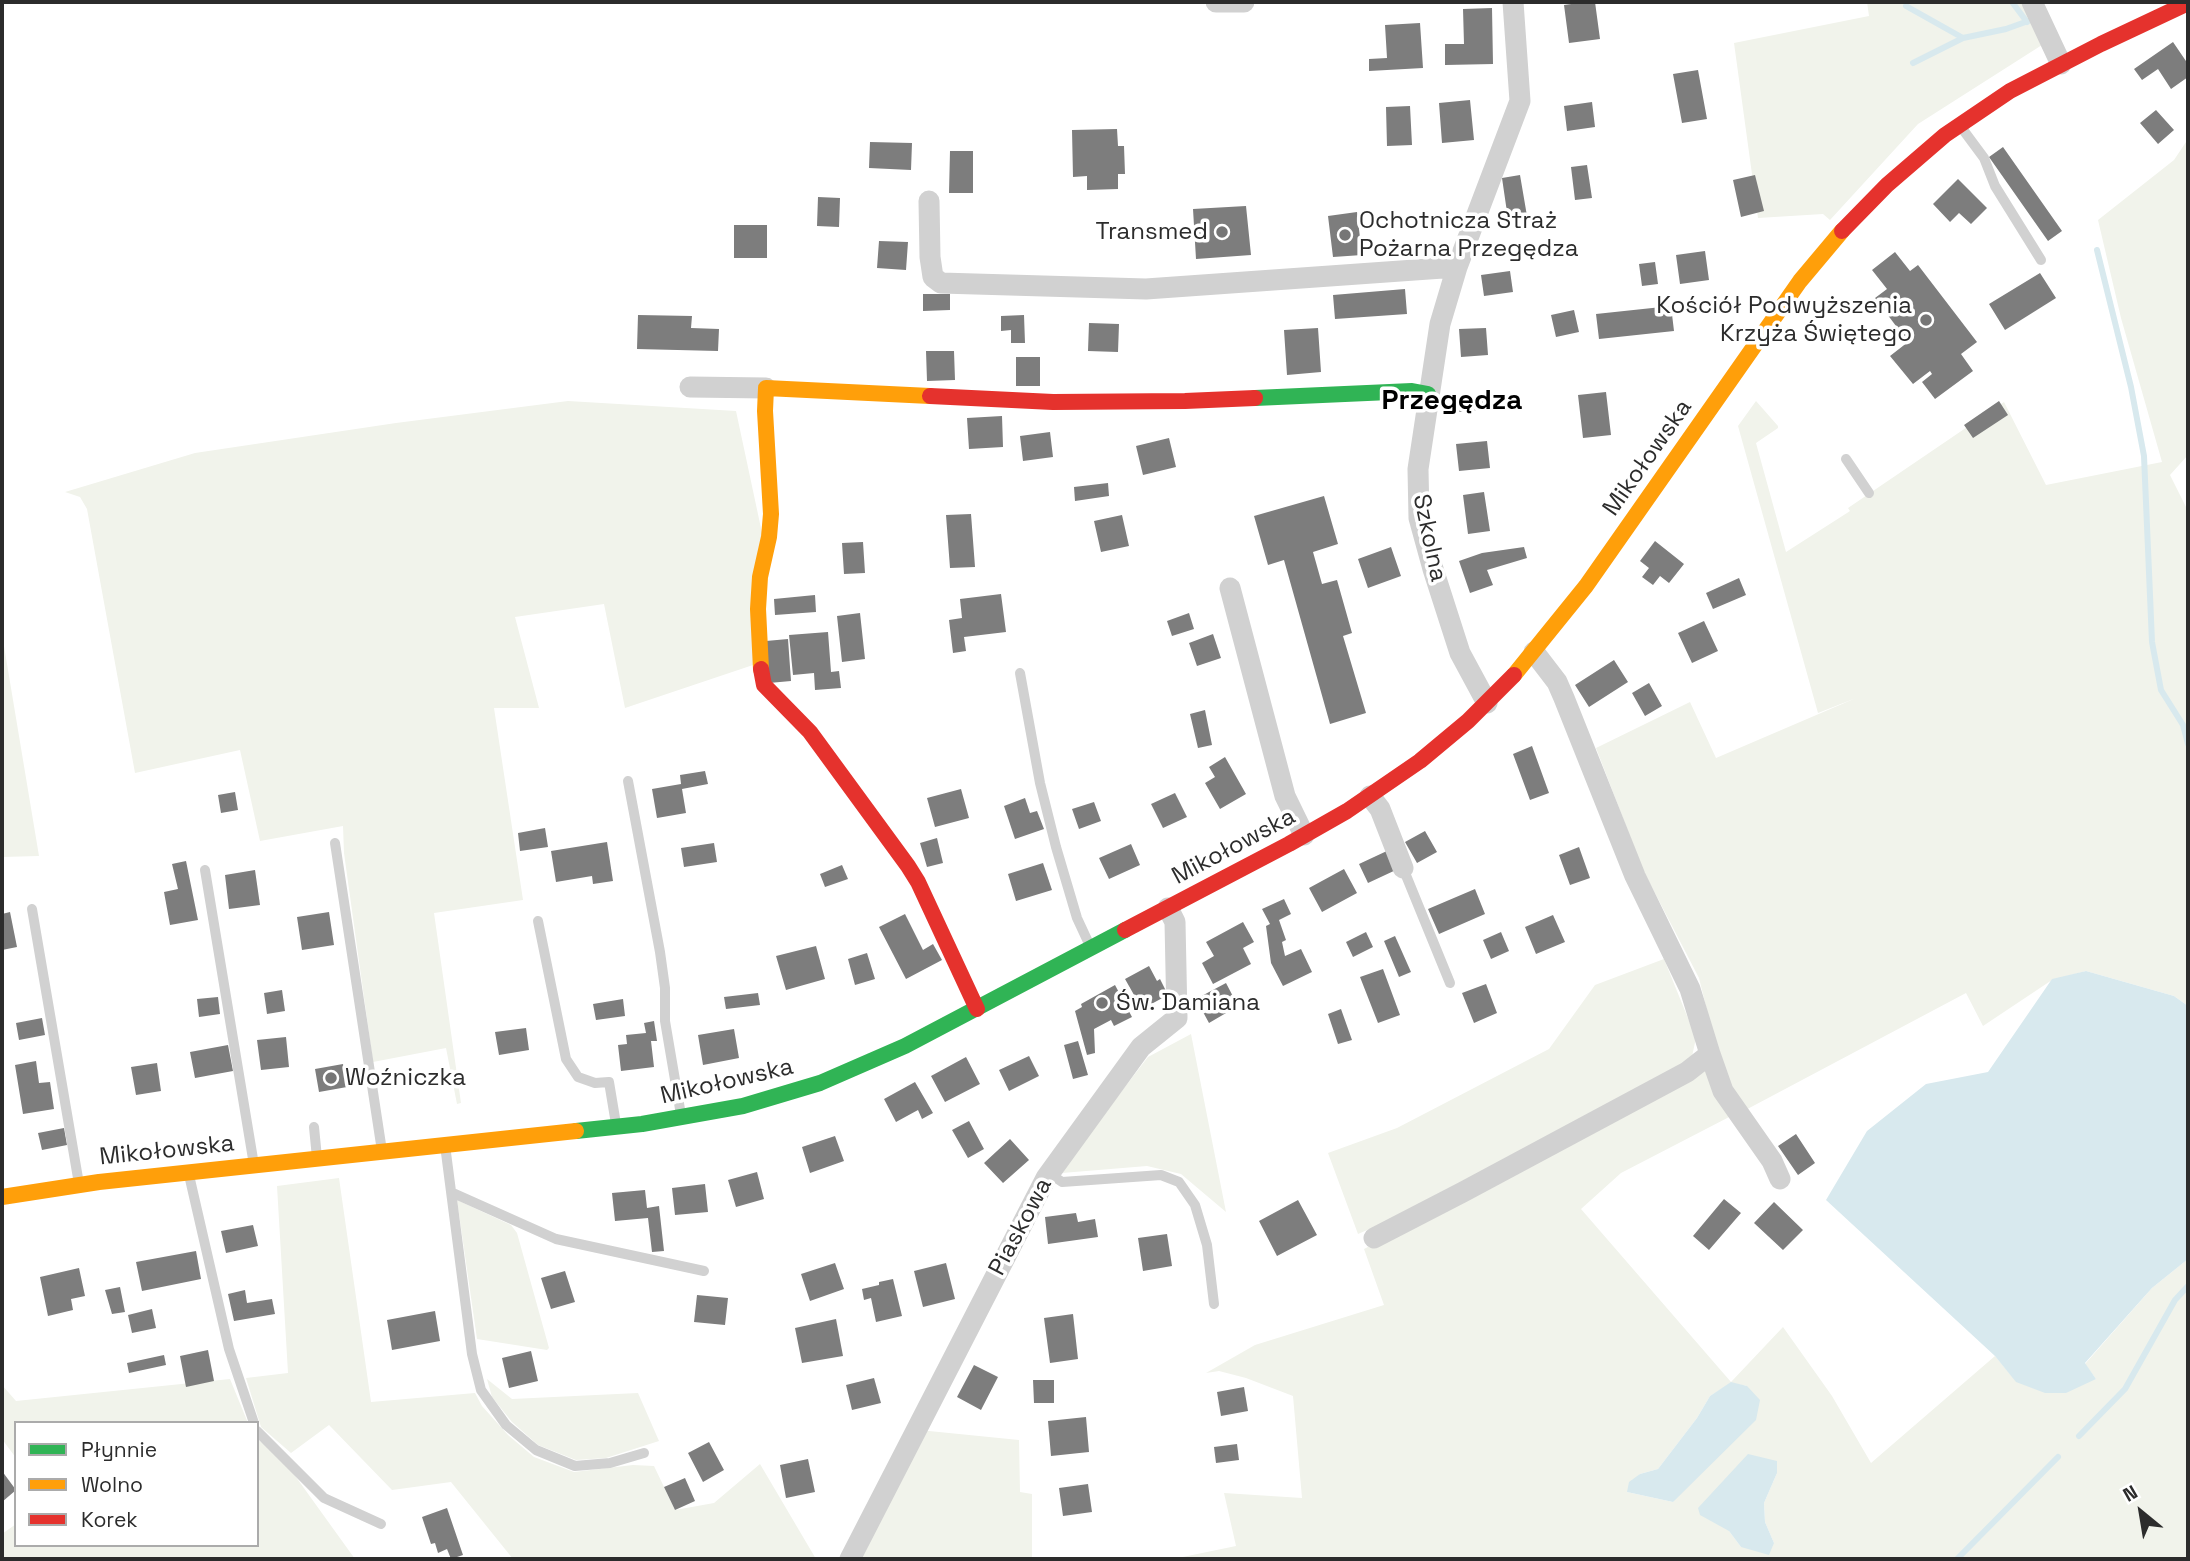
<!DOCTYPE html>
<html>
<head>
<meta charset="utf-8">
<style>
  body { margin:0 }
  #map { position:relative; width:2190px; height:1561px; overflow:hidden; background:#fff; font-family:"Space Grotesk",sans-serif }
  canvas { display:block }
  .frame { position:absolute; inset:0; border:4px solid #2c2c2c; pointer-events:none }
  .legend { position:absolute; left:14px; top:1421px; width:245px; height:126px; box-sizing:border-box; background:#fff; border:2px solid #ababab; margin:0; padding:9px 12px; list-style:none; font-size:21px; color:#2c2c2c }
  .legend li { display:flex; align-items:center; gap:14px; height:35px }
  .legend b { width:35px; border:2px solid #ababab }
  .north { position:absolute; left:2106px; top:1477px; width:70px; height:70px; -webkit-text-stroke:5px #fff; paint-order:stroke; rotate:330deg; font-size:19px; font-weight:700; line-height:28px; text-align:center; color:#2c2c2c }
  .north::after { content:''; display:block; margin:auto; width:24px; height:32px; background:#2c2c2c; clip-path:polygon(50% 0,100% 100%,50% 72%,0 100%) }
</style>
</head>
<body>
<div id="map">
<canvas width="2190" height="1561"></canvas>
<div class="frame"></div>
<ul class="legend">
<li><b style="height:9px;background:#30b455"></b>Płynnie</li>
<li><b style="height:9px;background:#ff9f0a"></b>Wolno</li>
<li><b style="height:9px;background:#e5322d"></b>Korek</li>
</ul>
<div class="north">N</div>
</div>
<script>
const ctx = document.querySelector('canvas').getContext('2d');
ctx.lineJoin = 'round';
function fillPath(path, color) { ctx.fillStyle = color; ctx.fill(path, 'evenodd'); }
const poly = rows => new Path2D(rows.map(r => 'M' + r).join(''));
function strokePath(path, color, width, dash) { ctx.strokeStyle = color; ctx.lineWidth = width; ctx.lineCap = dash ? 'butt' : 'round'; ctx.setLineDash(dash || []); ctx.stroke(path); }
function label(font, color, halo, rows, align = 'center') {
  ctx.font = font + ' "Space Grotesk",sans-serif'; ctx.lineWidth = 7; ctx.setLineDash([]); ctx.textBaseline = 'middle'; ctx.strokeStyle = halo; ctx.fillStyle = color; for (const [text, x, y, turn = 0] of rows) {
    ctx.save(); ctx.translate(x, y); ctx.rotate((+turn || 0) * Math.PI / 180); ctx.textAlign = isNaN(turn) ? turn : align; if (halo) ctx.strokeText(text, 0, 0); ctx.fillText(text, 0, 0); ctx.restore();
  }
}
fillPath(poly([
  [1867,2,2022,2,2042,45,1918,124,1830,220,1823,214,1758,218,1734,43,1869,16],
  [2188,139,2188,455,2170,475,2188,511,2188,1006,2174,996,2086,971,2052,980,1983,1026,1966,993,1738,1114,1721,1067,1699,978,1643,870,1596,748,1690,702,1716,758,1856,698,1818,713,1738,426,1756,401,1778,426,1778,428,1756,443,1786,552,1847,513,1850,511,1848,508,2004,402,2046,485,2162,462,2121,318,2098,220,2174,160],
  [568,401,736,411,762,533,756,664,625,708,604,604,515,617,539,708,494,708,523,900,434,913,461,1103,457,1104,446,1048,373,1062,344,853,343,826,260,841,240,750,135,773,87,509,80,497,65,492,195,453,396,423],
  [2,634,39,856,2,857],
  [1664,959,1696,1038,1691,1061,1404,1214,1358,1234,1328,1153,1397,1128,1549,1049,1595,985],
  [1191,1034,1226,1212,1181,1174,1147,1166,1062,1173,1074,1153,1148,1057],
  [1702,1068,1711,1075,1733,1115,1621,1173,1581,1209,1731,1382,1783,1327,1832,1396,1871,1463,1995,1356,2016,1381,2096,1379,2085,1364,2152,1288,2188,1259,2188,1559,1173,1559,1236,1546,1224,1493,1302,1498,1293,1396,1246,1378,1219,1371,1206,1373,1255,1345,1384,1305,1364,1249,1472,1193],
  [1731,1383,1747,1386,1673,1502,1627,1492,1640,1474,1658,1469,1697,1418,1710,1396],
  [1777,1473,1764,1503,1765,1522,1774,1543,1741,1547,1729,1531],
  [339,1178,371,1402,475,1393,482,1406,508,1435,534,1457,574,1472,633,1465,654,1466,675,1510,714,1503,760,1464,816,1559,513,1559,451,1482,392,1490,329,1425,291,1453,261,1427,246,1378,288,1373,277,1186],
  [457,1200,511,1225,517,1233,549,1348,547,1350,477,1339],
  [230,1379,248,1423,16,1423,16,1458,2,1439,2,1385,16,1401],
  [487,1379,512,1399,638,1393,659,1441,606,1458,576,1460,538,1445,512,1422,492,1397],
  [919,1430,1019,1440,1020,1492,1032,1494,1032,1559,857,1559],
  [257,1439,283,1459,355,1559,2,1559,2,1534,16,1524,16,1545,257,1545]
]), '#f1f3eb');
fillPath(poly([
  [2086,971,2174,996,2188,1006,2188,1259,2152,1288,2085,1363,2096,1379,2066,1393,2045,1393,2016,1382,1995,1356,1826,1200,1867,1131,1926,1084,1988,1072,2052,979],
  [1731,1382,1747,1386,1760,1400,1756,1420,1673,1502,1627,1492,1629,1482,1640,1474,1658,1469,1697,1418,1710,1396],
  [1748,1454,1777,1461,1777,1473,1764,1503,1765,1522,1774,1543,1769,1555,1741,1547,1729,1531,1700,1515,1698,1508]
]), '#d8e9ee');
strokePath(poly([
  [2012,2,2027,22],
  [1906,6,1963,38],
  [1913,63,1963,38,2006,29,2031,20],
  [2097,250,2131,387,2144,456,2152,642,2161,690,2183,725,2188,744],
  [2079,1436,2125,1389,2175,1300,2188,1286],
  [1957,1559,2058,1457]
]), '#d8e9ee', 6);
fillPath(poly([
  [1586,2,1595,2,1600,39,1569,43,1564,5],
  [1492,8,1493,64,1445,65,1445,44,1464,44,1463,9],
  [1420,23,1423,68,1369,71,1369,59,1387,58,1385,25],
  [2173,42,2188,64,2188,77,2171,89,2158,69,2142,80,2134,69],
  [1698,70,1707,119,1682,123,1673,74],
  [1470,100,1474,140,1442,143,1439,103],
  [1592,102,1595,127,1567,131,1564,106],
  [1410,106,1412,145,1387,146,1386,107],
  [2156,110,2174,130,2158,144,2140,123],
  [1117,129,1118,146,1124,146,1125,174,1118,174,1118,189,1087,190,1087,176,1073,177,1072,130],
  [870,142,912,143,911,170,869,168],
  [2003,147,2062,231,2048,241,1989,157],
  [950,151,973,151,973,193,949,193],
  [1587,165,1592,198,1575,200,1571,167],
  [1520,175,1527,216,1508,219,1502,178],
  [1755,175,1764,211,1741,217,1733,180],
  [1958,179,1987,208,1971,224,1959,213,1950,222,1933,204],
  [818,197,840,198,839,227,817,226],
  [1246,206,1251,255,1196,259,1193,209],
  [1357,212,1362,255,1333,257,1328,216],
  [734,225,767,225,767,258,734,258],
  [879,241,908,242,906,270,877,268],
  [1705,251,1709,280,1680,284,1676,255],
  [1895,252,1910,271,1918,265,1977,342,1961,354,1973,371,1935,399,1922,382,1932,374,1930,371,1913,384,1890,356,1908,342,1875,298,1887,289,1872,270],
  [1655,262,1658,284,1642,286,1639,264],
  [1510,271,1513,292,1484,296,1481,275],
  [2040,273,2056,298,2005,330,1989,304],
  [1405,289,1407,314,1335,319,1333,295],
  [923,294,950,294,950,310,923,311],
  [1671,306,1674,331,1599,339,1596,314],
  [1574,310,1579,332,1556,337,1551,315],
  [638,315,692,316,691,328,719,329,718,351,637,349],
  [1024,315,1025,343,1011,343,1011,330,1001,331,1001,316],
  [1089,323,1119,324,1118,352,1088,351],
  [1318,328,1321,372,1287,375,1284,330],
  [1486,328,1488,355,1461,357,1459,329],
  [926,351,954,351,955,380,927,381],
  [1016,357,1040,357,1040,386,1016,386],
  [1606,392,1611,435,1583,438,1578,395],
  [1496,395,1498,408,1459,412,1458,399],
  [1999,401,2008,415,1973,438,1964,425],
  [1002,416,1003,447,969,449,967,418],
  [1050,432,1053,457,1023,461,1020,436],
  [1169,438,1176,467,1143,475,1136,446],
  [1487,441,1490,468,1459,471,1456,444],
  [1108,483,1109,496,1075,501,1074,487],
  [1484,492,1490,531,1468,534,1463,495],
  [1324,496,1338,544,1313,552,1322,584,1337,580,1352,633,1343,636,1366,713,1330,724,1284,560,1268,565,1254,516],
  [971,514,975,567,950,568,946,515],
  [1122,515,1129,546,1101,552,1094,521],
  [1655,541,1684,564,1669,583,1660,576,1653,585,1642,577,1649,568,1640,561],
  [863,542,865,573,844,574,842,543],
  [1391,547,1401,576,1368,588,1358,559],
  [1524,547,1527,558,1487,570,1493,585,1470,593,1459,561,1482,553],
  [1739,578,1746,595,1713,609,1706,593],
  [1001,594,1006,632,964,637,966,651,953,653,949,620,962,618,960,599],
  [815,595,816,612,775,615,774,599],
  [860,613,865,659,842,662,837,616],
  [1189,613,1194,629,1172,636,1167,621],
  [1704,621,1718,651,1692,663,1678,633],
  [828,632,831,672,839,671,841,688,815,690,814,673,793,675,789,635],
  [1213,634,1221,658,1197,666,1189,643],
  [788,639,791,681,769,683,766,641],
  [1614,660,1628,682,1589,707,1575,685],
  [1649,683,1662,706,1645,716,1632,693],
  [1205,710,1212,745,1198,748,1190,714],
  [1532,746,1549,793,1530,800,1513,754],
  [1225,757,1246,794,1220,809,1205,783,1215,777,1209,767],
  [705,771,708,784,682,789,686,813,657,818,652,789,681,784,680,775],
  [961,789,969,818,935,827,927,798],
  [235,792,238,810,221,813,218,795],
  [1175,793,1187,817,1163,828,1151,804],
  [1025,798,1030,813,1037,811,1044,829,1015,839,1004,806],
  [1094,802,1101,821,1079,829,1072,809],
  [545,828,548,847,520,851,518,833],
  [1425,831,1437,852,1417,863,1405,842],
  [937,838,943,863,927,867,920,843],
  [607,842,613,881,593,884,592,876,556,882,551,851],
  [714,843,717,862,684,867,681,848],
  [1131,844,1140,865,1109,879,1099,858],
  [1579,847,1590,878,1570,885,1559,855],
  [1389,850,1398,869,1368,883,1359,864],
  [186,861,198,920,170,925,164,892,178,889,172,864],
  [1043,863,1052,890,1016,901,1008,874],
  [842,865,848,879,825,887,820,874],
  [1344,869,1357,893,1322,912,1309,888],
  [255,870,260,905,229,909,225,875],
  [1475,889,1485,914,1439,934,1428,909],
  [1284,899,1291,914,1279,920,1286,940,1282,942,1285,956,1301,949,1312,972,1283,986,1271,963,1266,926,1270,924,1262,909],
  [10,912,17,947,2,950,2,914],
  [329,912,334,945,302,950,297,917],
  [905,914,923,950,933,944,942,960,906,979,879,927],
  [1553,915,1565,942,1536,954,1525,927],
  [1243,922,1254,942,1243,948,1251,964,1213,984,1202,963,1214,956,1206,942],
  [1366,932,1373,947,1353,957,1346,942],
  [1501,932,1509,951,1491,959,1483,940],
  [1395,936,1411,972,1399,977,1384,941],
  [816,946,825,979,786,990,776,956],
  [867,953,875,979,855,985,848,959],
  [1149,966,1157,981,1160,979,1168,995,1142,1009,1125,979],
  [1383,969,1400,1015,1378,1023,1360,977],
  [1226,983,1238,1006,1209,1023,1196,999],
  [1486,984,1497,1013,1474,1023,1462,993],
  [1115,985,1132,1017,1114,1026,1111,1020,1094,1029,1095,1053,1087,1055,1075,1011,1082,1007,1081,1004],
  [282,990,285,1011,267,1014,264,993],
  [758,993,760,1005,726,1009,724,997],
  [218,997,220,1014,199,1017,197,999],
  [623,999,625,1016,596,1020,593,1004],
  [1341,1009,1352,1040,1338,1044,1328,1014],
  [42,1018,45,1035,19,1040,16,1023],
  [654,1021,657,1041,651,1041,654,1067,621,1071,618,1045,627,1044,626,1035,646,1033,644,1023],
  [526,1028,529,1050,499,1055,495,1032],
  [734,1029,739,1058,703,1065,698,1035],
  [286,1037,289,1067,261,1070,257,1040],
  [1078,1041,1088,1075,1073,1079,1064,1045],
  [228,1045,233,1071,195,1078,190,1052],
  [1029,1056,1039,1076,1009,1091,999,1070],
  [966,1057,980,1084,945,1102,931,1076],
  [36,1061,39,1083,50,1082,54,1109,23,1114,15,1065],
  [157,1063,161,1091,136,1095,131,1067],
  [343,1064,347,1087,319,1092,315,1069],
  [915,1082,933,1113,922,1119,918,1110,896,1122,884,1099],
  [969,1121,984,1149,968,1158,952,1130],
  [64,1128,67,1145,42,1150,38,1133],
  [1796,1134,1815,1163,1798,1175,1778,1146],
  [835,1136,844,1161,810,1173,802,1147],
  [1010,1139,1029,1160,1003,1183,984,1163],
  [757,1172,764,1199,736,1207,728,1180],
  [705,1184,708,1212,675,1215,672,1188],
  [645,1190,647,1208,659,1206,664,1251,652,1252,648,1218,615,1221,612,1193],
  [1724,1199,1741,1213,1709,1250,1693,1236],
  [1298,1200,1317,1235,1277,1256,1259,1221],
  [1774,1202,1803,1230,1783,1250,1754,1223],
  [1076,1213,1078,1222,1095,1219,1098,1237,1048,1244,1045,1217],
  [253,1225,258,1246,226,1253,221,1231],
  [1167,1234,1172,1266,1143,1271,1138,1238],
  [196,1251,201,1279,142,1291,136,1262],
  [835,1263,844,1289,810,1301,801,1274],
  [946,1263,955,1299,923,1307,914,1271],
  [79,1268,85,1296,71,1299,73,1310,48,1316,40,1277],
  [565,1271,575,1302,551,1309,541,1278],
  [893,1279,902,1316,876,1322,871,1298,864,1300,862,1289,879,1285,879,1282],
  [120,1287,125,1312,112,1314,105,1290],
  [245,1290,247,1303,272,1299,275,1314,234,1321,228,1294],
  [697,1295,728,1298,725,1325,694,1322],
  [152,1309,156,1328,132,1333,128,1315],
  [435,1311,440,1341,392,1350,387,1320],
  [1073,1314,1078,1359,1050,1363,1044,1318],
  [836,1319,843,1356,802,1363,795,1328],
  [208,1350,214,1381,186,1387,180,1356],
  [531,1351,538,1381,509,1388,502,1358],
  [164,1355,166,1365,129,1373,127,1363],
  [974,1365,998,1377,981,1410,957,1397],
  [874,1378,881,1403,852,1410,846,1385],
  [1033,1380,1054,1380,1054,1403,1034,1403],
  [1244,1387,1248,1411,1221,1416,1217,1392],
  [1086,1417,1089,1452,1051,1456,1048,1421],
  [709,1442,724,1470,703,1482,688,1453],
  [1237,1444,1239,1460,1216,1463,1214,1447],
  [808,1459,815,1492,786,1498,780,1465],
  [2,1471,16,1490,2,1502],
  [685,1478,695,1501,675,1510,664,1487],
  [1088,1484,1092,1512,1063,1516,1059,1488],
  [447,1508,463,1555,451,1559,447,1549,438,1553,435,1543,431,1544,422,1517]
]), '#7d7d7d');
strokePath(poly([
  [1961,127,1984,158,1995,186,2041,260],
  [1846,459,1869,493],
  [1020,673,1040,783,1056,847,1077,918,1090,946],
  [628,781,660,952,665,988,665,1021,681,1115],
  [335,843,382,1151],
  [1403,868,1450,983],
  [205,870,254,1165],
  [32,909,79,1184],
  [538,921,566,1059,578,1077,595,1083,609,1082,616,1124],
  [314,1127,317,1158],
  [445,1145,472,1354,481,1390,506,1425,536,1450,575,1466,610,1463,644,1453],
  [1049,1173,1062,1182,1161,1175,1179,1182,1195,1205,1207,1245,1214,1304],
  [189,1175,229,1349,254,1423],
  [453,1193,556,1239,704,1271],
  [257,1431,324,1498,381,1524]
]), '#d1d1d1', 10);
strokePath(poly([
  [1216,2,1244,2],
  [2032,2,2061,64],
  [929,201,930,257,933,277,941,283,1146,289,1457,267],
  [690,387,766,388],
  [1230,588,1285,796,1304,835],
  [1487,703,1460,653,1433,569,1419,518,1418,469,1440,324,1457,267,1520,101,1513,2],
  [1370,796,1380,809,1403,868],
  [1710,1054,1723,1091,1772,1161,1780,1179],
  [1374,1238,1463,1192,1687,1072,1710,1054,1690,989,1635,876,1564,698,1557,682,1534,652],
  [850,1559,1046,1178,1141,1047,1177,1018,1175,922,1168,908]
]), '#d1d1d1', 21);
strokePath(poly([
  [1255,398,1412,391,1428,394],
  [576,1131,642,1124,743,1106,820,1083,905,1046,1125,930]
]), '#30b455', 16);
strokePath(poly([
  [761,669,758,609,760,577,769,537,771,514,765,411,766,388,930,396],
  [1514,675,1586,586,1800,281,1842,231],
  [2,1197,99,1182,576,1131]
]), '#ff9f0a', 16);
strokePath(poly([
  [1842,231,1887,185,1945,135,2010,91,2101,44,2188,3],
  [930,396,1053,402,1185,401,1255,398],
  [761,669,764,685,810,732,908,866,918,882,977,1009],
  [1125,930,1289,844,1347,811,1420,761,1468,721,1514,675]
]), '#e5322d', 16);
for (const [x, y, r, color] of [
  [1222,232,7,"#767676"],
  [1345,235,7,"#767676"],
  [1926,320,7,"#767676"],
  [1102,1003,7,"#767676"],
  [331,1078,7,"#767676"]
]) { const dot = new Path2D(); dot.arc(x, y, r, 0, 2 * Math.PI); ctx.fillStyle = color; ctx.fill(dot); strokePath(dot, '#fff', 2.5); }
label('24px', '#2c2c2c', '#fff', [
  ["Ochotnicza Straż",1359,221],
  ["Pożarna Przegędza",1359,249],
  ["Transmed",1208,232,"right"],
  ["Kościół Podwyższenia",1912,306,"right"],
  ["Krzyża Świętego",1912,334,"right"],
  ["Św. Damiana",1116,1003],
  ["Woźniczka",345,1078]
], 'left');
label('24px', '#2c2c2c', '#fff', [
  ["Mikołowska",1648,458,-55],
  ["Szkolna",1429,538,78],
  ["Mikołowska",1234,847,-28],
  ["Mikołowska",727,1082,-13],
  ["Mikołowska",167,1151,-6],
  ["Piaskowa",1021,1227,-62]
]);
label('bold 28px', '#000', '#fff', [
  ["Przegędza",1452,401]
]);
</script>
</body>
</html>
